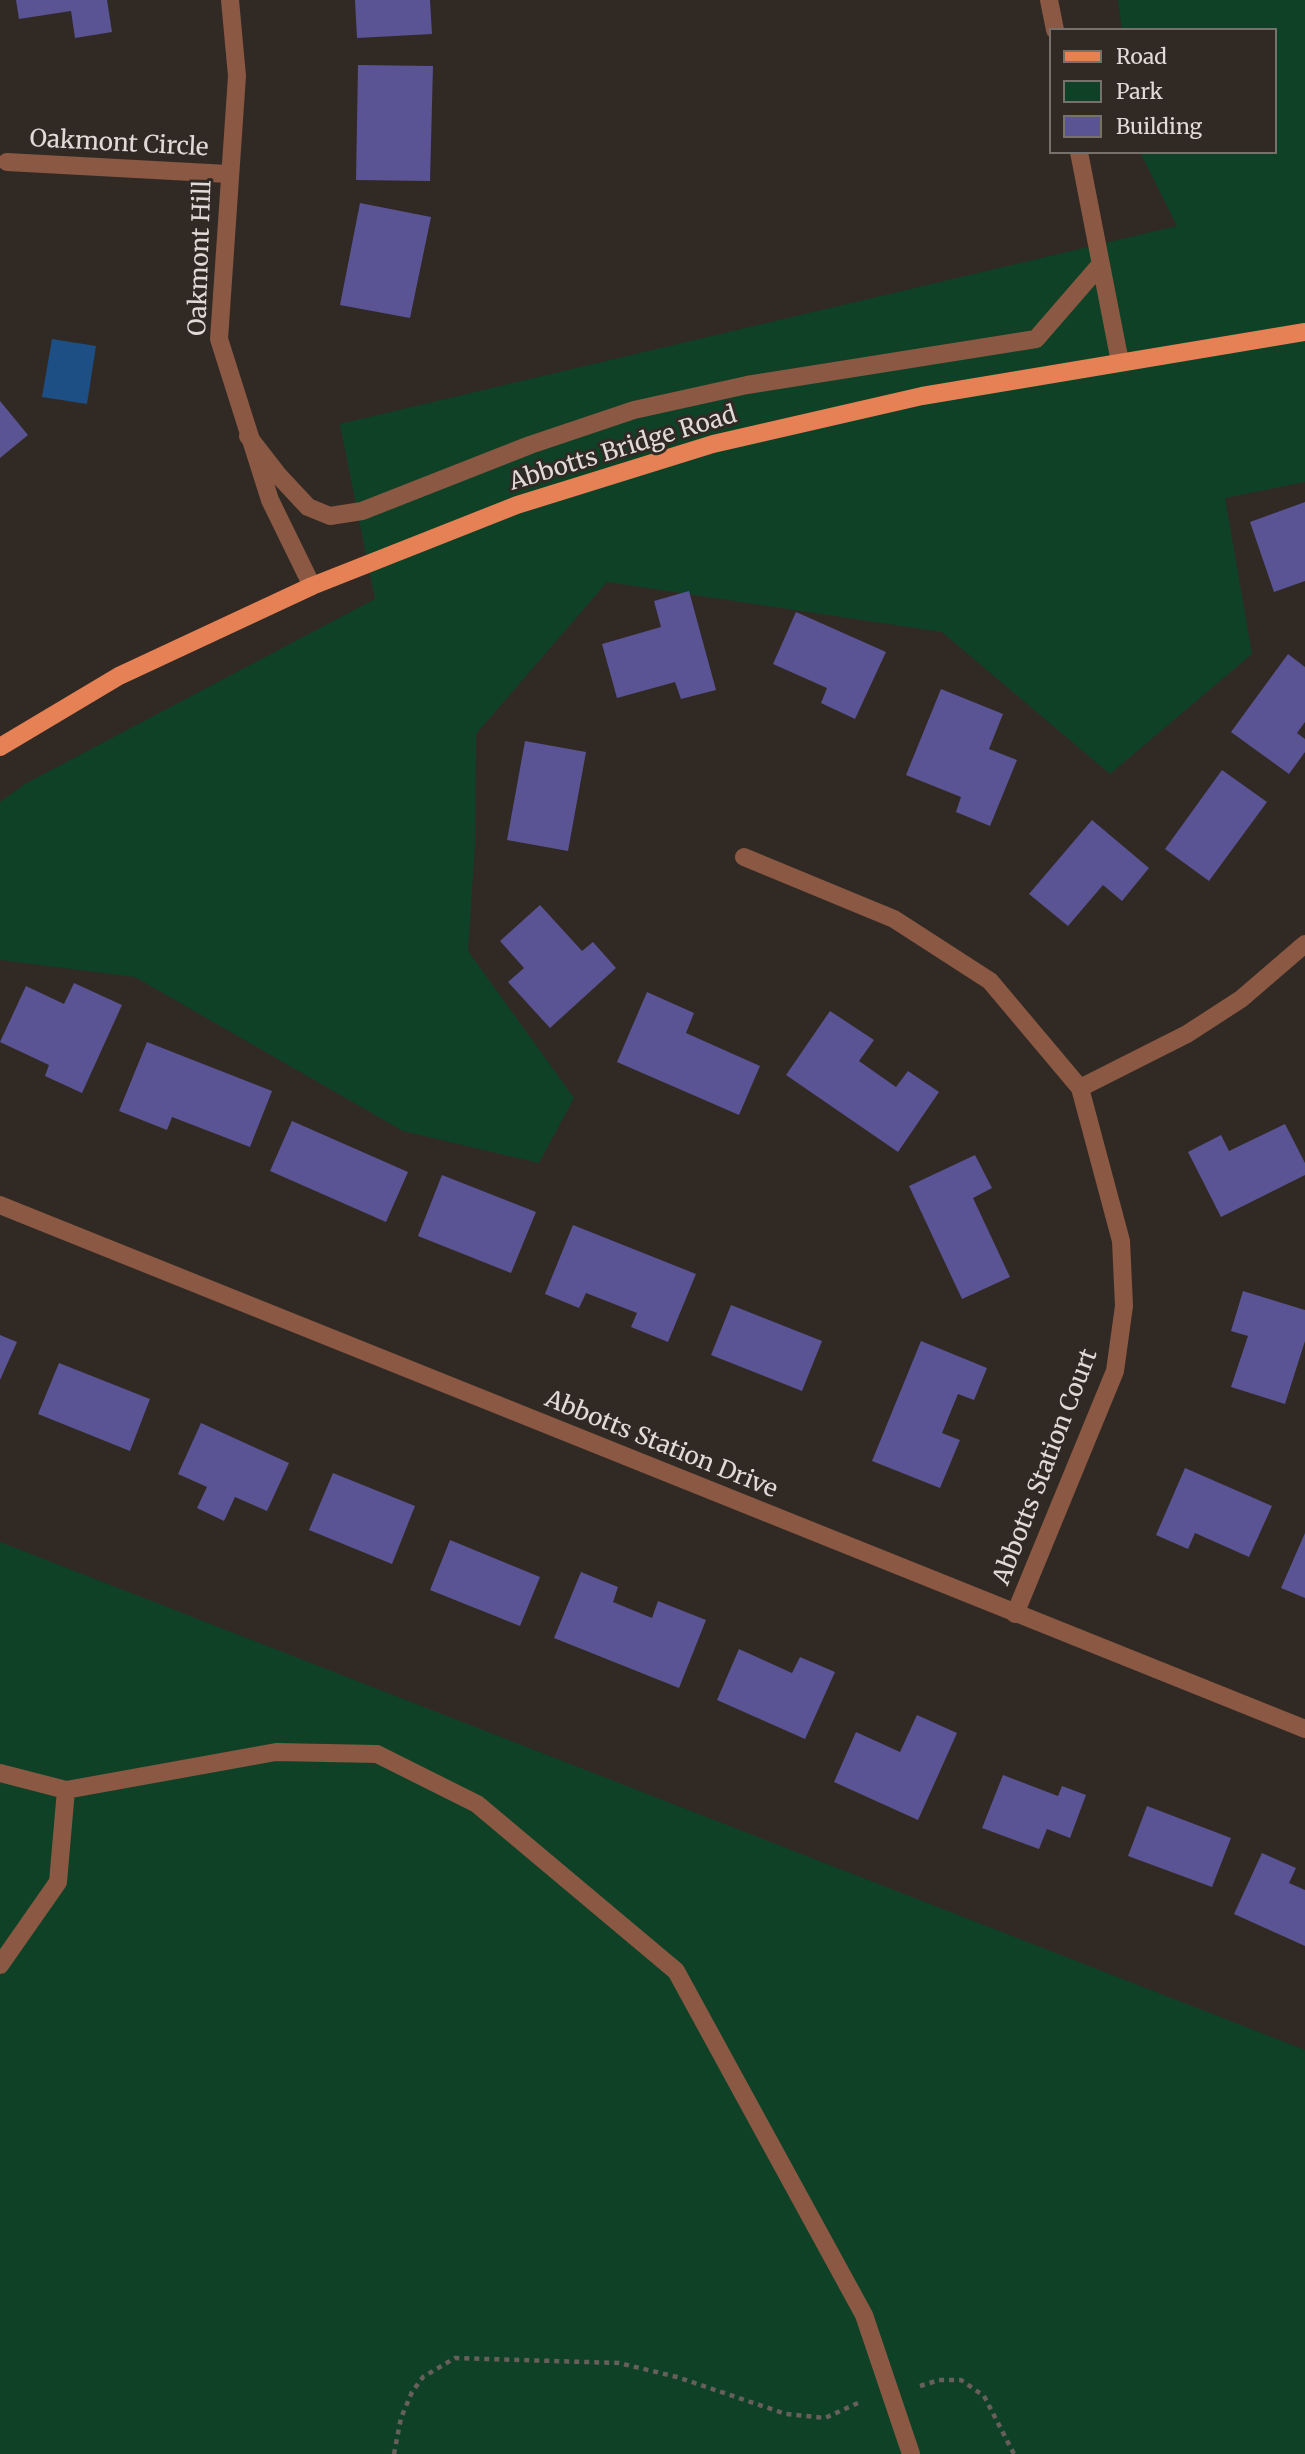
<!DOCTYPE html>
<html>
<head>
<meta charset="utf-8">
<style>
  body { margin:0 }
  #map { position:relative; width:1305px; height:2454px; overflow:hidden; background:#312a24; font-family:Merriweather,serif }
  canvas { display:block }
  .legend { position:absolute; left:1049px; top:28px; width:228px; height:126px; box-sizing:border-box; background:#312a24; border:2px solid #77716c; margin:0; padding:9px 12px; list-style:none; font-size:21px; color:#e0dbd8 }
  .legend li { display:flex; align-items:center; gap:14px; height:35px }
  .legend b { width:35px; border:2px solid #77716c }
</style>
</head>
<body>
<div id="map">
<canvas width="1305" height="2454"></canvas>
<ul class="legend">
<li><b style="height:9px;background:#e68155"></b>Road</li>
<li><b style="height:19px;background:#0f4127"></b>Park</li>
<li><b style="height:19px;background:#5a5394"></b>Building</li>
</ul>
</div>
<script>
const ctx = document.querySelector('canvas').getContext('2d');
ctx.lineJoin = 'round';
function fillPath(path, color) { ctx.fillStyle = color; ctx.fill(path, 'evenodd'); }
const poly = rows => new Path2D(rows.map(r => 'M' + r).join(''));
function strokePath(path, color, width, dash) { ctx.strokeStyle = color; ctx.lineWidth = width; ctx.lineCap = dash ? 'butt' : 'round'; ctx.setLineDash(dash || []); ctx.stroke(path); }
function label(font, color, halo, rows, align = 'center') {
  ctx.font = font + ' Merriweather,serif'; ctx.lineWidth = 6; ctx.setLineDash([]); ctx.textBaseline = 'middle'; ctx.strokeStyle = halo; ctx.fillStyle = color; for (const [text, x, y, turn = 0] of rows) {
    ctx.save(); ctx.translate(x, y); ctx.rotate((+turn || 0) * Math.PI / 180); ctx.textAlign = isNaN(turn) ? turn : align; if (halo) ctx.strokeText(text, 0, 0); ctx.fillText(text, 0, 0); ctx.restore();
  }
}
fillPath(poly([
  [1118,0,1305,0,1305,482,1225,498,1252,654,1110,774,942,632,607,582,476,734,475,844,468,951,574,1098,539,1163,403,1131,135,977,0,960,0,802,25,784,375,599,340,424,1177,226,1140,152,1275,152,1275,30,1122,30],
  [0,1542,1305,2050,1305,2454,0,2454]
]), '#0f4127');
fillPath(poly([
  [52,339,96,346,87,404,42,397]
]), '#1e4f84');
fillPath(poly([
  [16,0,107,0,112,32,75,38,71,11,19,19],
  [355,0,430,0,432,34,357,38],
  [358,65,433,66,430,181,356,180],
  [360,203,431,217,410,318,340,305],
  [0,401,28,435,0,458],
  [1305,502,1305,581,1274,592,1250,522],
  [689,591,716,690,681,699,675,682,617,698,602,644,661,627,654,601],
  [796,612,886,652,855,719,821,703,827,688,773,664],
  [1288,654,1305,667,1305,722,1297,733,1305,739,1305,752,1289,774,1231,732],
  [941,689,1003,714,989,749,1017,760,990,826,956,812,961,797,906,775],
  [525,741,586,752,568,851,507,840],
  [1222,770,1267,802,1209,881,1165,849],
  [1092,820,1149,868,1122,901,1103,885,1068,926,1029,894],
  [540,905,582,951,593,942,616,968,550,1028,508,982,524,968,500,941],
  [74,983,122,1005,82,1093,45,1076,49,1065,0,1042,26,986,64,1004],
  [647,992,694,1013,686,1033,760,1066,739,1115,617,1062],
  [830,1011,874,1040,859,1061,896,1087,908,1071,939,1092,898,1152,786,1075],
  [147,1042,272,1091,250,1147,172,1117,167,1130,119,1111],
  [292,1121,408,1172,386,1222,270,1171],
  [1285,1124,1305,1163,1305,1175,1221,1217,1188,1152,1221,1135,1229,1151],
  [975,1155,992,1188,973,1198,1010,1277,962,1299,909,1186],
  [442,1175,536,1212,511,1273,418,1236],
  [573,1225,696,1274,668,1342,631,1327,637,1313,586,1293,579,1308,545,1294],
  [1243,1291,1305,1310,1305,1341,1285,1404,1231,1387,1248,1336,1231,1331],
  [731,1305,822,1341,802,1391,711,1355],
  [0,1335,17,1342,0,1380],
  [921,1341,987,1368,974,1400,958,1394,942,1433,960,1440,940,1488,872,1461],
  [59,1363,150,1399,130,1451,38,1414],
  [201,1423,289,1463,267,1511,235,1497,224,1521,197,1508,207,1487,178,1474],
  [1185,1468,1272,1506,1249,1557,1195,1533,1188,1549,1156,1535],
  [333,1473,415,1506,392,1564,309,1530],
  [1305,1533,1305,1598,1281,1588],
  [450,1540,540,1577,520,1626,430,1590],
  [581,1572,618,1587,613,1602,652,1618,658,1601,706,1620,679,1688,554,1638],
  [739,1649,792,1673,800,1657,835,1672,805,1739,717,1700],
  [917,1715,957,1733,918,1820,834,1782,856,1732,900,1752],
  [1003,1775,1058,1796,1062,1786,1086,1795,1070,1838,1047,1829,1039,1849,982,1828],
  [1147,1806,1231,1838,1212,1887,1128,1856],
  [1262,1853,1296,1868,1289,1883,1305,1890,1305,1946,1234,1914]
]), '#5a5394');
strokePath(poly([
  [920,2386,939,2380,961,2380,984,2396,1014,2454],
  [394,2454,401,2418,412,2392,423,2377,455,2358,619,2363,677,2377,786,2414,825,2418,860,2402]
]), '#665f5a', 4.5, [5, 5]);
strokePath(poly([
  [230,0,237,76,219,339,270,500,312,586],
  [1049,0,1055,30],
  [1079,152,1120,362],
  [7,162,228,174],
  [248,436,279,476,308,507,330,516,362,511,530,445,634,410,747,385,1036,339,1101,264],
  [744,857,894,919,990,981,1080,1088,1121,1241,1124,1306,1115,1371,1015,1614],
  [1080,1088,1187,1034,1241,999,1305,944],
  [0,1205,1305,1729],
  [0,1773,66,1790,276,1752,377,1754,477,1804,676,1971,864,2315,911,2454],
  [0,1965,58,1882,66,1790]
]), '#8a5843', 18);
strokePath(poly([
  [0,747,119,676,312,586,517,505,713,444,922,396,1305,332]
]), '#e68155', 18);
label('24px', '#e0dbd8', '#312a24', [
  ["Oakmont Circle",119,144,3],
  ["Oakmont Hill",201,258,-88],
  ["Abbotts Bridge Road",623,449,-17],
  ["Abbotts Station Drive",661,1445,22],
  ["Abbotts Station Court",1046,1467,-69]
]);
</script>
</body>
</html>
